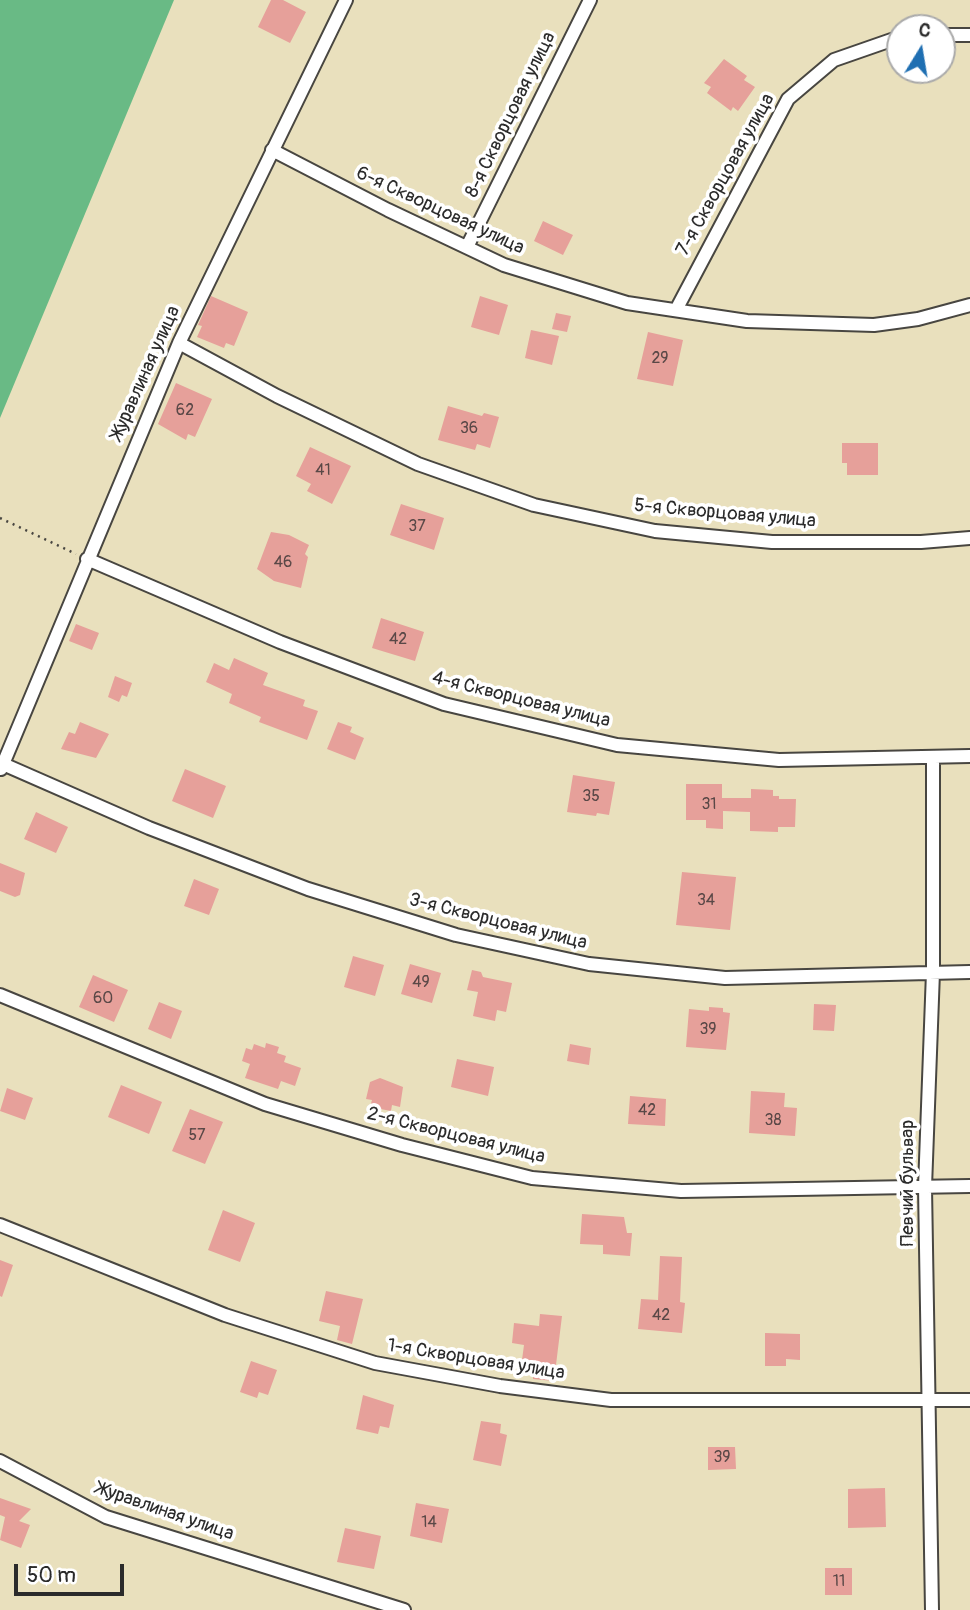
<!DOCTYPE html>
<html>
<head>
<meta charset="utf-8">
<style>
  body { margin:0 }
  #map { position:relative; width:970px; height:1610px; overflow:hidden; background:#e9e0bd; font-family:Pangolin,sans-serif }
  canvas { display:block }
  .north { position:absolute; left:886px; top:14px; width:70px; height:70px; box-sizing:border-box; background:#fff; border:2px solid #aaa; border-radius:50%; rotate:11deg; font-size:19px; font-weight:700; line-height:28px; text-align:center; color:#2b2b2b }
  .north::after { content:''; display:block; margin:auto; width:24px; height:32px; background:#1f6fb2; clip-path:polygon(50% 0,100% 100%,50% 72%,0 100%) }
  .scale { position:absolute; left:14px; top:1564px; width:110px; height:32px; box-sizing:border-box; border:4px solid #2b2b2b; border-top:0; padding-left:9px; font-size:21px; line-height:24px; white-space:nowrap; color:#2b2b2b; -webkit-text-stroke:5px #fff; paint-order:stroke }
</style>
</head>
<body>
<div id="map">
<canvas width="970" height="1610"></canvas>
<div class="north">С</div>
<div class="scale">50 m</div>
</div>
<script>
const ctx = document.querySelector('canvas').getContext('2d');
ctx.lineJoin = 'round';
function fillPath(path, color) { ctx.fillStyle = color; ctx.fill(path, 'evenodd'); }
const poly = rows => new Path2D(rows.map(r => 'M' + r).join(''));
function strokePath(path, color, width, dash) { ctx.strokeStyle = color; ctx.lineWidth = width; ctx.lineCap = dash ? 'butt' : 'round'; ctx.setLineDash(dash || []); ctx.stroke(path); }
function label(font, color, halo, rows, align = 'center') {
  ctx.font = font + ' Pangolin,sans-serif'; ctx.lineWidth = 7; ctx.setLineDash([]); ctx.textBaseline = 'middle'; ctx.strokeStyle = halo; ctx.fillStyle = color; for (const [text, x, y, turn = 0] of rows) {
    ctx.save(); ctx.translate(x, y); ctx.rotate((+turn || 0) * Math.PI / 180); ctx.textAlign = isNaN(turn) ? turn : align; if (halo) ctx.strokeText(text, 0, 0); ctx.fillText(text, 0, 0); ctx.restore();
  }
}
fillPath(poly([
  [0,0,174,0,0,418]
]), '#69ba85');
fillPath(poly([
  [271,0,283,0,306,12,290,43,258,27],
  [724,59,747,76,744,80,755,87,738,111,733,107,731,111,707,93,711,87,704,83],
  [543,221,573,235,563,255,534,241],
  [211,296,248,312,234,346,226,343,224,348,197,337,202,326,198,325],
  [480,296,508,305,499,335,471,327],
  [556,313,571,316,567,332,552,329],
  [531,330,559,336,552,365,525,358],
  [648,332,683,340,673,386,637,379],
  [176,383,212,399,195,437,188,434,186,440,158,424],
  [448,406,482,416,484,413,499,417,490,448,477,444,475,450,438,440],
  [842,443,878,443,878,475,847,475,847,463,842,463],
  [310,447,351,466,332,504,307,491,311,484,296,476],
  [401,504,444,518,434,550,390,535],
  [271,532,289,535,309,545,305,554,308,557,301,588,274,581,257,569],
  [381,618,424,632,415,661,372,648],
  [76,624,99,633,92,650,69,641],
  [234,658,268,673,263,685,305,700,303,706,318,711,307,740,259,722,261,717,229,703,232,694,206,682,214,663,229,670],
  [115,676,132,683,127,697,122,695,119,702,108,697],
  [80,722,109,734,96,758,61,749,69,732,75,734],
  [338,722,352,727,350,732,364,738,355,760,327,749],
  [185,769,226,786,213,818,172,801],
  [573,775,615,782,609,815,597,813,596,816,567,812],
  [686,784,722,784,722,798,751,798,751,789,773,790,773,796,779,796,779,799,796,799,795,827,778,827,778,832,750,831,750,812,723,811,723,829,706,828,706,820,686,820],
  [36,812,68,827,56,853,24,839],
  [0,863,25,873,20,895,15,897,0,891],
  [682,872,736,877,730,930,676,925],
  [194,879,219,889,209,915,184,906],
  [353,956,384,965,375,996,344,987],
  [410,964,441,973,432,1003,401,994],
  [472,970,481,972,483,977,512,983,506,1012,497,1010,495,1021,473,1016,478,992,467,990],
  [93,975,128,990,114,1022,79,1007],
  [159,1002,182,1011,171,1039,148,1029],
  [814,1004,836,1005,834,1031,813,1030],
  [709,1007,723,1008,723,1012,730,1013,726,1050,686,1047,689,1009,709,1011],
  [266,1043,279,1047,277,1053,286,1056,284,1062,301,1068,295,1086,281,1081,278,1089,245,1078,250,1064,242,1061,246,1048,252,1050,254,1044,265,1048],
  [570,1044,591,1048,589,1065,567,1061],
  [457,1059,494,1067,488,1096,451,1087],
  [380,1078,403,1087,400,1107,392,1105,391,1111,370,1107,372,1100,366,1099,370,1082],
  [121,1085,162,1102,149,1134,108,1117],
  [7,1088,33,1098,25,1120,0,1111],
  [751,1091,785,1093,784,1107,797,1108,795,1136,749,1133],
  [630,1096,666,1099,665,1126,628,1124],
  [190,1109,223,1122,205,1164,172,1151],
  [223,1210,255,1223,240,1262,208,1250],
  [582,1214,624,1217,627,1233,632,1233,630,1256,603,1254,603,1245,580,1244],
  [660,1256,682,1257,680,1302,685,1303,682,1333,638,1329,641,1299,658,1300],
  [0,1260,13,1265,2,1297,0,1296],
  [326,1291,363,1299,352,1344,337,1340,340,1326,319,1321],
  [540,1314,562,1316,554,1381,533,1379,535,1362,522,1360,524,1345,512,1343,514,1323,539,1326],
  [765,1333,800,1334,800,1360,786,1359,786,1366,765,1366],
  [251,1361,277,1370,268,1395,259,1392,257,1398,240,1392],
  [363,1395,394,1405,389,1428,380,1426,378,1434,356,1429],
  [481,1421,501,1424,500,1433,507,1435,501,1466,473,1460],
  [708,1447,735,1447,736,1469,708,1470],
  [885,1488,886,1527,848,1528,848,1489],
  [0,1498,31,1509,19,1521,30,1525,21,1548,0,1540,5,1517,0,1515],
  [416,1503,449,1509,442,1543,410,1536],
  [345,1528,381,1536,374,1569,337,1562],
  [825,1568,852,1568,852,1595,825,1595]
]), '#e6a09a');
const minor = poly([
  [942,35,970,35],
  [272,150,388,210,504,265,627,303,747,321,874,325,918,319,970,305],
  [467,247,590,0],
  [676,310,788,99,834,60,900,37],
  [179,343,277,396,418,464,534,505,655,531,772,542,921,542,970,538],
  [87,559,280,642,444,704,617,745,779,760,970,756],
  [3,764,149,828,308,889,456,935,589,964,725,978,970,972],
  [1,769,179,343,346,0],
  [0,995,265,1104,402,1145,532,1178,681,1191,970,1186],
  [0,1225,225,1315,375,1363,500,1386,611,1400,970,1400],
  [0,1461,106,1517,404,1610],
  [932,1610,925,1187,933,972,933,757]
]);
strokePath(minor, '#484641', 16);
strokePath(poly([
  [0,518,76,554]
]), '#484641', 2.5, [2, 5]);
strokePath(minor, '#fff', 12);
label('16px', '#5a4847', null, [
  ["29",660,359],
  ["62",185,411],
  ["36",469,429],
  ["41",323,471],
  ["37",417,527],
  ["46",283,563],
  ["42",398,640],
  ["35",591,797],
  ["31",709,805],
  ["34",706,901],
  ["49",421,983],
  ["60",103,999],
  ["39",708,1030],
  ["42",647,1111],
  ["38",773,1121],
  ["57",197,1136],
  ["42",661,1316],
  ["39",722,1458],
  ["14",429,1523],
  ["11",839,1582]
]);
label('19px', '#2b2b2b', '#fff', [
  ["8-я Скворцовая улица",511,115,-64],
  ["7-я Скворцовая улица",726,175,-61],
  ["6-я Скворцовая улица",440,211,25],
  ["Журавлиная улица",146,373,-66],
  ["5-я Скворцовая улица",725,514,5],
  ["4-я Скворцовая улица",521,700,14],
  ["3-я Скворцовая улица",498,922,14],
  ["2-я Скворцовая улица",456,1136,14],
  ["Певчий бульвар",908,1183,-90],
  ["1-я Скворцовая улица",476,1360,9],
  ["Журавлиная улица",165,1512,19]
]);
</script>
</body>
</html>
